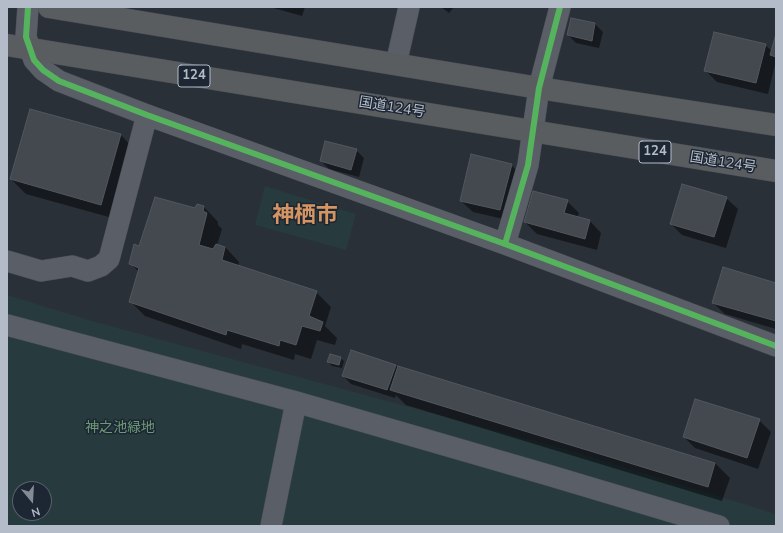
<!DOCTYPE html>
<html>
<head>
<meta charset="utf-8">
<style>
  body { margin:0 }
  #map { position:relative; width:783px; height:533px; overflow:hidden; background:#2a3038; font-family:"Nunito Sans",sans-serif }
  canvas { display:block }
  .frame { position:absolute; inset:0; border:8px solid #b4bcc9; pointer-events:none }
  .north { position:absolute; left:12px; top:481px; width:40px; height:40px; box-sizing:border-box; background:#1d2633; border:1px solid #59626f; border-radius:50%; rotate:162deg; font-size:11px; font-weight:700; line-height:16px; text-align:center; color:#b4bcc9 }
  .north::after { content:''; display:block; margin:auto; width:14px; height:18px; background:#848b96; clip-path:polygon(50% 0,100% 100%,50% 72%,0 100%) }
</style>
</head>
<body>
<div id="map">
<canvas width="783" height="533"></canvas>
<div class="frame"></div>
<div class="north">N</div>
</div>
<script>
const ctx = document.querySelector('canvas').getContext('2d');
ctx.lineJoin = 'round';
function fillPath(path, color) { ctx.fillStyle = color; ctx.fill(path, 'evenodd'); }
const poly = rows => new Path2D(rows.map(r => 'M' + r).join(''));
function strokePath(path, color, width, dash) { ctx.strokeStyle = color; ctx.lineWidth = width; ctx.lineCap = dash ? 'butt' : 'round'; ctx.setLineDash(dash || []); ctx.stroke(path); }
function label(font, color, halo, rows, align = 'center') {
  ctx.font = font + ' "Nunito Sans","Noto Sans JP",sans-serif'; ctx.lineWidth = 3; ctx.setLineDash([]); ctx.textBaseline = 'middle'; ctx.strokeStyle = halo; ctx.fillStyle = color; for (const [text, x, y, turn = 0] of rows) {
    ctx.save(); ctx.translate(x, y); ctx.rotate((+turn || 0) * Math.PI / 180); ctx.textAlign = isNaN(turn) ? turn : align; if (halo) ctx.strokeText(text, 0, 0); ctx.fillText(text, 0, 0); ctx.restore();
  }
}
fillPath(poly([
  [265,186,356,214,346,250,255,225],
  [7,295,92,321,579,453,776,514,776,526,7,526],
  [20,489,44,489,44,513,20,513]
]), '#273a3e');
fillPath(poly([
  [270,7,305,7,302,16],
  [441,7,454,7,449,13],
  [572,19,595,24,603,32,599,48,576,43,568,35],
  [776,37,776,60,768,94,717,82,706,71,765,45,772,51],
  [121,135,135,150,116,219,26,194,11,179],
  [356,150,364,158,359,177,329,169,321,161],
  [511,165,523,176,512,221,473,212,461,201],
  [726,198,738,209,726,248,682,235,671,224],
  [567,201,579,213,577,218,590,221,601,233,597,250,537,234,525,222],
  [204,207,218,222,218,225,222,229,217,245,225,247,239,262,238,267,316,292,331,307,325,326,337,338,335,345,317,340,311,359,295,354,294,360,242,344,241,349,145,316,130,301,139,272,131,264,139,248,195,210],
  [776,284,776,329,725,314,713,303],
  [340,358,344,361,342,368,332,366,328,362],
  [395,365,398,368,399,367,715,463,730,478,722,501,406,405,396,395,395,398,351,384,343,376],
  [759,420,771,432,758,469,695,448,684,437]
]), '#0007');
const building = poly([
  [571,18,595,23,592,41,567,35,571,18],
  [714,32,766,44,756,83,704,71,714,32],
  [776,34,776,57,770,55,776,34],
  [30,109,121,134,101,205,10,179,30,109],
  [325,141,357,149,351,170,320,161,325,141],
  [471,154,512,164,500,210,460,201,471,154],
  [682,184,727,197,714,237,670,224,682,184],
  [533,191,568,200,564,213,590,220,585,239,524,222,533,191],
  [155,197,195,208,197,204,204,206,203,211,207,213,199,245,213,249,216,244,225,247,222,260,317,291,309,316,323,322,320,331,302,326,296,345,280,340,279,346,227,330,226,335,129,302,139,268,129,264,134,244,139,246,155,197],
  [723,267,776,283,776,321,712,303,723,267],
  [351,350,396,365,387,390,342,376,351,350],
  [330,354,341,357,339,365,327,362,330,354],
  [398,366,715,463,708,487,390,390,398,366],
  [695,399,760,419,747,458,683,437,695,399]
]);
fillPath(building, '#444950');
strokePath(building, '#52575f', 1);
const minor = poly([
  [28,7,26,37,34,60,43,70,59,81,147,115,505,244,776,346],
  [396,64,409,7],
  [505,244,528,165,539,88,560,7],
  [7,261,41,271,72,266,88,271,101,266,109,259,147,115],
  [7,325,296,402,548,475,719,526],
  [271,526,296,402]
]);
const highway = poly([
  [49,7,539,88,776,125],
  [7,45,776,171]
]);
strokePath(minor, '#484c53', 22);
strokePath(highway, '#474c53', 23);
strokePath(minor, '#5a5e66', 21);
strokePath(highway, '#5a5d60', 22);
strokePath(poly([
  [28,7,26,37,34,60,43,70,59,81,147,115,505,244,776,346],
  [505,244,528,165,539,88,560,7]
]), '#56b35d', 6);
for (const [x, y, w] of [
  [194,76,32],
  [655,152,32]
]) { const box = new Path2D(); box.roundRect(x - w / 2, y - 11, w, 22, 3); ctx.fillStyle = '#1d2633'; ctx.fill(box); strokePath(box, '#b4bcc9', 1); }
label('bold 13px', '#b4bcc9', null, [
  ["124",194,76],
  ["124",655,152]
]);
label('14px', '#b4bcc9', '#1d2633', [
  ["国道124号",392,108,9],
  ["国道124号",723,163,9]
]);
label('14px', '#6b9a76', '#1d2633', [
  ["神之池緑地",120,429]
]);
label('bold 22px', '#d59563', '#1d2633', [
  ["神栖市",305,217]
]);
</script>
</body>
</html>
